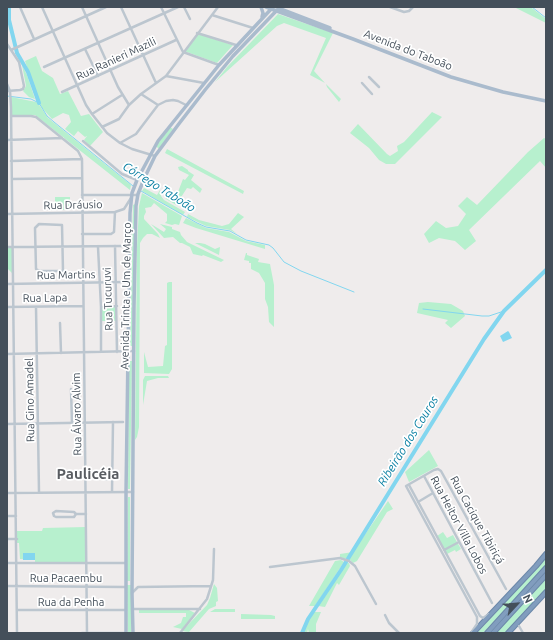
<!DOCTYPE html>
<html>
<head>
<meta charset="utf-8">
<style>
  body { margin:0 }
  #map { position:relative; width:553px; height:640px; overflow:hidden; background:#efecec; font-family:Ubuntu,sans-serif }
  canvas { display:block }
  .frame { position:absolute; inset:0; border:8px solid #444f5a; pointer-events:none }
  .north { position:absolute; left:497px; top:584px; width:40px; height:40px; -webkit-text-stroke:3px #fff; paint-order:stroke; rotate:64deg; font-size:11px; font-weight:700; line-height:16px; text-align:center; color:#444f5a }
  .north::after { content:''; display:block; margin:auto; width:14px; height:18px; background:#444f5a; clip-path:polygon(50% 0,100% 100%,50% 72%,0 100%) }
</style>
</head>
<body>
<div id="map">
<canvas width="553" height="640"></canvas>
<div class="frame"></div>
<div class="north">N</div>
</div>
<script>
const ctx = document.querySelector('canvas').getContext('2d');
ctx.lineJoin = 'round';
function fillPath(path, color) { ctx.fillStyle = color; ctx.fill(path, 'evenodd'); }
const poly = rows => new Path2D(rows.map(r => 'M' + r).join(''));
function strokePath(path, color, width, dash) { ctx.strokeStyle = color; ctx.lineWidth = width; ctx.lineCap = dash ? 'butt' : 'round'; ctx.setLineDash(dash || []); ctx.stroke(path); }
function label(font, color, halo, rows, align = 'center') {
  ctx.font = font + ' Ubuntu,sans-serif'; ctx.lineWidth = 3.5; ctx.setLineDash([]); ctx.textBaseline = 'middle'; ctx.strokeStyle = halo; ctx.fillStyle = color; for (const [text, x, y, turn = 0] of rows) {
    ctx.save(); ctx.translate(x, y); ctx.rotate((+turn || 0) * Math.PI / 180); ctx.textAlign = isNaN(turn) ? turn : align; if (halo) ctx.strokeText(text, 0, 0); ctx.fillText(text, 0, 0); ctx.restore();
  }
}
fillPath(poly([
  [514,7,530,7,532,8,546,19,546,23],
  [278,14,333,33,314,71,325,83,310,75,326,38,284,23,277,26,215,82,227,67],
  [198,34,233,45,217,63,184,51],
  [36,56,42,71,53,78,60,94,68,91,81,116,89,114,103,132,90,146,84,140,87,136,85,137,78,131,74,136,65,129,71,122,69,115,63,113,52,119,42,108,37,97,25,61],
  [22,65,27,75,35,99,29,97,23,91,26,86],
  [326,84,341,99,339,102,327,87],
  [11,97,36,102,38,103,48,118,131,185,130,190,35,115,11,115],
  [432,112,442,117,395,164,386,164,379,160,369,148,350,133,358,124,387,154,390,156,398,151,397,146,404,142],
  [170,127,173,129,159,149,156,146],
  [544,138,546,139,546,168,540,161,469,230,476,241,465,250,455,241,439,238,429,243,424,234,436,221,446,228,458,226,466,214,458,206,467,197,477,205,528,152],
  [167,149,244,191,243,194,165,153],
  [182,166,188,170,188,171,194,175,191,180,202,189,200,193,193,187,191,189,187,188,178,202,180,204,178,206,166,199,163,193,164,190,176,197,183,179,185,180,189,175,179,170,178,167],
  [144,188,157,195,160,190,161,196,164,200,185,212,183,215,142,191],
  [142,193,182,216,179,225,175,224,172,225,165,223,167,221,167,214,154,203,151,207,145,208,146,212,144,216,144,219,158,234,160,238,152,234,147,234,143,238,140,243,139,427,137,437,135,440,137,247,139,206],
  [55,197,70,197,70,210,59,210,58,206,55,207],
  [135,204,132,346,130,346,133,205],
  [238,213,244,217,231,229,237,234,230,230,206,226,187,217,188,214,199,220,222,226,229,224],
  [186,218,206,228,229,232,246,241,265,245,265,249,196,228,183,223],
  [151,224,164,232,166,229,160,224,172,227,172,229,180,232,181,235,187,242,224,260,221,262,203,255,202,256,193,254,190,247,182,243,180,243,173,237,164,238],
  [195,243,200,243,205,244,215,249,220,247,219,255],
  [7,248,12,248,12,273,7,268],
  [246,253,247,253,247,255,259,259,258,262,270,264,274,285,274,327,269,322,268,307,265,299,265,283,259,273,251,269,251,263,249,263,249,261,244,260],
  [169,282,172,282,172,369,169,374,144,373,144,352,148,367,163,366,165,346,167,345,167,283],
  [428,302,451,304,463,311,465,316,451,328,445,323,448,320,417,313,419,303],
  [101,307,117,307,117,321,101,321],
  [129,361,132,361,130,489,128,489],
  [145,376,168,376,169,378,158,378,147,381,143,405,143,380],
  [429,450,438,466,409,482,405,472],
  [128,497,130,497,130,581,127,581],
  [388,501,393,509,387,512,357,561,353,563,350,560,340,557,340,554,353,552],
  [86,527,86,562,35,563,35,560,20,559,19,543,17,543,17,531,42,531,43,528],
  [443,532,447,538,453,535,461,549,456,552,455,550,447,554,437,536],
  [546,558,546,565,535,578,483,633,477,633],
  [341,560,344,562,315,606,309,606,335,561],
  [346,563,349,563,350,566,339,585,337,583,325,607,318,606],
  [546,578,546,588,520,617,505,633,496,633],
  [214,584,217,588,218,601,216,602,216,606,209,609,189,632,182,631,207,605,210,598],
  [127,585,131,585,131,633,128,633],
  [215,609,235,609,235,612,210,612],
  [139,610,189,610,195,613,182,629,173,627,181,623,183,617,186,617,186,613,139,613],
  [314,612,321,612,316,624,316,633,309,633,308,629,307,633,303,633,308,620],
  [241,614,271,615,275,616,275,619,241,619]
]), '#b7f0ce');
fillPath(poly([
  [508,331,509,332,512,338,503,342,500,336],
  [23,553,35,553,35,560,23,560]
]), '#82d6ef');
strokePath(poly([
  [532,7,546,18],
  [7,96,31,99,39,103,47,116,54,122,133,186],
  [141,191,197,223,206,227,230,231,246,240,269,245,273,248,284,262,301,271,354,292],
  [423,309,482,316,489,316,504,311]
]), '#82d6ef', 1);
strokePath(poly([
  [9,7,9,20,17,53,28,72,39,103],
  [302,633,308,619,341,570,484,339,504,311,546,270]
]), '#82d6ef', 4);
const highway = poly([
  [473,633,536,566,546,554],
  [487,633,546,568],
  [493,633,546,575],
  [508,633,546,592]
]);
strokePath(highway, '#6c88a9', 6);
strokePath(poly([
  [20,7,34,39],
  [42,7,86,105,92,114,107,133,120,143,132,149,155,156],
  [82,7,118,87,129,105],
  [121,7,156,83],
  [161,7,183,52,219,65],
  [184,7,190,19],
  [390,7,404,12,409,11,413,7],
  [212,15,253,28],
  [197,33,236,45],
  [7,44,19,62,24,86,23,89,20,90,7,91],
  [85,49,98,76],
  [11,50,106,7],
  [44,67,178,7],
  [166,76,204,83],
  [369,77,379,87],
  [362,83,372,94],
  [7,84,10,91,11,107,17,633],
  [62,92,176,40],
  [141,94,158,105,166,101,173,100,178,101,186,105],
  [92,114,122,95],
  [11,116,31,116,36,117,78,151,82,159,87,633],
  [102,127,119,119,129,105,141,94,166,76,218,7],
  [7,140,62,138],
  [83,141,122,174,137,180],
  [120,143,136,134,158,105],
  [11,161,82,159],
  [12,179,82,178],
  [82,195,138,195],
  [7,214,115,212,124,209,131,198],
  [39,224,62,225,63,271,40,271,36,269,35,228,39,224],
  [82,234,111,234,114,232,115,212],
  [115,246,117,352],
  [7,247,123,246],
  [98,247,101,307,101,352],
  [7,284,125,282],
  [7,307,83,306],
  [36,307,39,492],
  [101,307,117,306],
  [60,323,61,353],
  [7,354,134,351],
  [71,389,72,423],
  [7,424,123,422],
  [424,476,492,603],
  [105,479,112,479],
  [409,485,480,616,483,618,489,614],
  [112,492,113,422],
  [7,493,133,492],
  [418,502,433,493],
  [76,514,74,517,56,517,54,516,53,513,56,511,74,512,76,514,86,514],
  [7,516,16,516],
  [7,539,17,539],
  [444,550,459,542],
  [7,563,125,563],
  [270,567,340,558,349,561,355,566,376,604],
  [7,586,125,587],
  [132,593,138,587,211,586],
  [132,609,200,609],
  [17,610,126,610],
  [385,615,389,623,399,633],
  [519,626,523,633],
  [82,633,126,633],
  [180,633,207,599,213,580,214,549],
  [471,633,477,624,477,617,406,486,434,470,438,469,441,471,506,589]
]), '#bcc6cf', 2.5);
strokePath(poly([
  [261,7,263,13,262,17],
  [266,7,353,39,451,77,503,92,546,101],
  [278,8,330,28],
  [126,633,126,492,130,213,132,193,137,180,158,141,219,65,273,7],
  [133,633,132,593,134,307,136,206,138,194,144,179,155,156,178,125,205,90,233,56,280,7]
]), '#aabbcd', 3.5);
strokePath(highway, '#819dbe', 4);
label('11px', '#444f5a', '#fff', [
  ["Avenida do Taboão",408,50,21],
  ["Rua Ranieri Mazili",116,59,-25],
  ["Rua Dráusio",73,205,-1],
  ["Rua Martins",66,275,-1],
  ["Avenida Trinta e Um de Março",126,296,-89],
  ["Rua Lapa",45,298,-1],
  ["Rua Tucuruvi",108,299,-92],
  ["Rua Gino Amadel",30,400,-91],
  ["Rua Álvaro Alvim",77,414,-91],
  ["Rua Cacique Tibiriçá",477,520,61],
  ["Rua Heitor Villa Lobos",459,525,62],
  ["Rua Pacaembu",66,578],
  ["Rua da Penha",71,602]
]);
label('italic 12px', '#087fa2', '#fff', [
  ["Córrego Taboão",159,187,32],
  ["Ribeirão dos Couros",408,441,-58]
]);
label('bold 15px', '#595c61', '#fff', [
  ["Paulicéia",88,474]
]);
</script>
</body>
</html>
